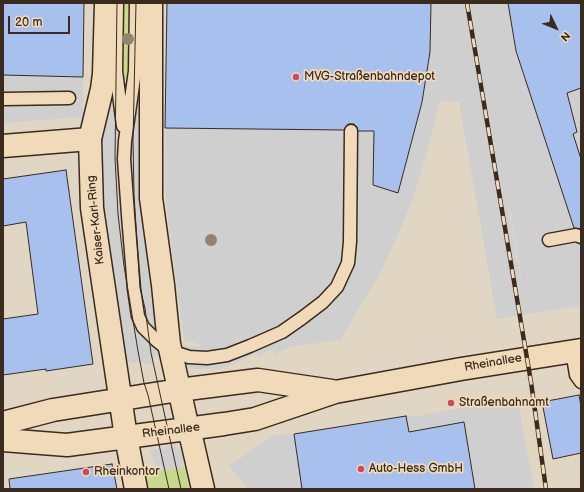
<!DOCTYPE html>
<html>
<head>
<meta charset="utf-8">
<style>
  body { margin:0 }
  #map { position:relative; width:584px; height:492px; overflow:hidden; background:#e1d5c3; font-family:"Balsamiq Sans",sans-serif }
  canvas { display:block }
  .frame { position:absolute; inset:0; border:4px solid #3b2a1e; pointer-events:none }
  .north { position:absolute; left:536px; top:8px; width:40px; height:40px; -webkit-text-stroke:3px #f0dab9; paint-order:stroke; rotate:133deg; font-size:11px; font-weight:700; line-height:16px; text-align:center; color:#3b2a1e }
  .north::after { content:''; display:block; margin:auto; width:14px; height:18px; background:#3b2a1e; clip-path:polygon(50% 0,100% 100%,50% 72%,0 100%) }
  .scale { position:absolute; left:8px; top:16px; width:62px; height:18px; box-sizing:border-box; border:2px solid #3b2a1e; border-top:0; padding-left:5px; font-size:12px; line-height:14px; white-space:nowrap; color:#3b2a1e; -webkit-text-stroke:3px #f0dab9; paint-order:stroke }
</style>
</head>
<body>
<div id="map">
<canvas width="584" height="492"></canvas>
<div class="frame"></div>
<div class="north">N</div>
<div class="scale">20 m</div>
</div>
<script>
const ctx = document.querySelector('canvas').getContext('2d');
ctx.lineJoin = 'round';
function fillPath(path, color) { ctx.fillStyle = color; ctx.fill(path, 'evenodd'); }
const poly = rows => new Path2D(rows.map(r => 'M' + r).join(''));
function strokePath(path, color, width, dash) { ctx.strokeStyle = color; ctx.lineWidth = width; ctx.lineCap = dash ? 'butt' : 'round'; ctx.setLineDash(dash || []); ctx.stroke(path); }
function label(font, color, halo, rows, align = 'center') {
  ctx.font = font + ' "Balsamiq Sans",sans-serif'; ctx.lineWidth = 3.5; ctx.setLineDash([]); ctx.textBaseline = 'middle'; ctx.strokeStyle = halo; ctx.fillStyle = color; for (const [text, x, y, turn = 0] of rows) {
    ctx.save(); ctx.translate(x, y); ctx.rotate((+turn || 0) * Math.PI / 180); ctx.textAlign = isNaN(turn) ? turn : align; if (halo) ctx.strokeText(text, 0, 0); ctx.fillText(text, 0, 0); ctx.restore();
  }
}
fillPath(poly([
  [3,3,84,3,83,117,3,123],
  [112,3,143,3,159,330,157,352,151,364,126,362,102,206,103,106],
  [167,3,581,3,581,306,497,319,459,102,440,101,422,169,413,198,404,221,379,276,340,340,289,347,275,354,270,349,259,357,255,353,241,361,219,369,196,369,179,366,179,344,190,347,203,345,184,340,168,220,165,183],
  [510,209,520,268,522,286,509,210],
  [517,397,534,489,248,489,229,466,274,435,294,434,406,416,418,416],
  [176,446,181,449,189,489,161,489,151,453,149,450]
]), '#d0cfd0');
fillPath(poly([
  [123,3,132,3,130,78,122,77],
  [185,467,189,489,147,489,144,474]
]), '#c8d98d');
const building = poly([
  [3,3,84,3,83,77,3,75,3,3],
  [167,3,431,3,430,52,422,102,398,193,373,185,374,131,358,131,357,127,354,124,348,124,344,130,165,128,167,3],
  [508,3,581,3,581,88,567,93,577,132,573,134,581,159,581,229,574,228,516,51,508,3],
  [66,170,93,364,46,371,46,369,3,375,3,319,38,314,26,222,3,226,3,179,66,170],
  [579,395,581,406,581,453,553,459,542,402,579,395],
  [406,416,409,432,464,422,475,489,302,489,294,434,406,416],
  [112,464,117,489,10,489,9,479,112,464]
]);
fillPath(building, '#a7c0ed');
strokePath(building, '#3b2a1e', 1);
const lane = poly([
  [117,3,116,71,123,126],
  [136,3,135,71,125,141,124,159,128,215,134,289,138,316,143,327,156,340,170,351,189,357,207,358,227,355,250,346,282,332,302,318,323,302,337,287,348,263,350,242,351,131],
  [3,99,69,98],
  [549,240,576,235,581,237],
  [572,351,576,375,581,382]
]);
const street = poly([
  [3,146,90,139],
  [188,429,192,441,203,489],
  [126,437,136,489]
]);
const secondary = poly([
  [106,3,104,74,102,89,90,139,92,208,126,437],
  [151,3,151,198,163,285,169,344,188,429],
  [3,423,53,410,179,390,258,380,332,391],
  [3,440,67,445,224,424,255,419,335,392,461,369,581,350]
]);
strokePath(lane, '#3b2a1e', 15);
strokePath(street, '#3b2a1e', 25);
strokePath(secondary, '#3b2a1e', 25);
strokePath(lane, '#f0dab9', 12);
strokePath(street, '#f0dab9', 22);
strokePath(secondary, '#f0dab9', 22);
strokePath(poly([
  [117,3,115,158,118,214,124,266,138,351,144,383,148,395,169,489],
  [136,3,133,141,134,195,140,288,145,308,151,353,181,489]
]), '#3b2a1e', 1);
const rail = poly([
  [467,3,531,382,546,489]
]);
strokePath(rail, '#3b2a1e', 4.5);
strokePath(rail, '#f0dab9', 3, [9]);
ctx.fillStyle = '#918572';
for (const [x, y] of [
  [128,39],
  [211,240]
]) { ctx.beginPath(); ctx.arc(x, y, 6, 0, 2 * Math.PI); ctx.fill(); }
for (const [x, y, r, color] of [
  [296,77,4,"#d1495b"],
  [451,403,4,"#d1495b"],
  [361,469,4,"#d1495b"],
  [86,472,4,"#d1495b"]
]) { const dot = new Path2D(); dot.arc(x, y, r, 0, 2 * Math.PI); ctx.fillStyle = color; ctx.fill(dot); strokePath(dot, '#f0dab9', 1.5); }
label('12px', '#3b2a1e', '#f0dab9', [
  ["MVG-Straßenbahndepot",304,77],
  ["Straßenbahnamt",459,403],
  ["Auto-Hess GmbH",369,469],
  ["Rheinkontor",94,472]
], 'left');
label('12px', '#3b2a1e', '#f0dab9', [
  ["Kaiser-Karl-Ring",96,220,-96],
  ["Rheinallee",493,363,-10],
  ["Rheinallee",171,431,-7]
]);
</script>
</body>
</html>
